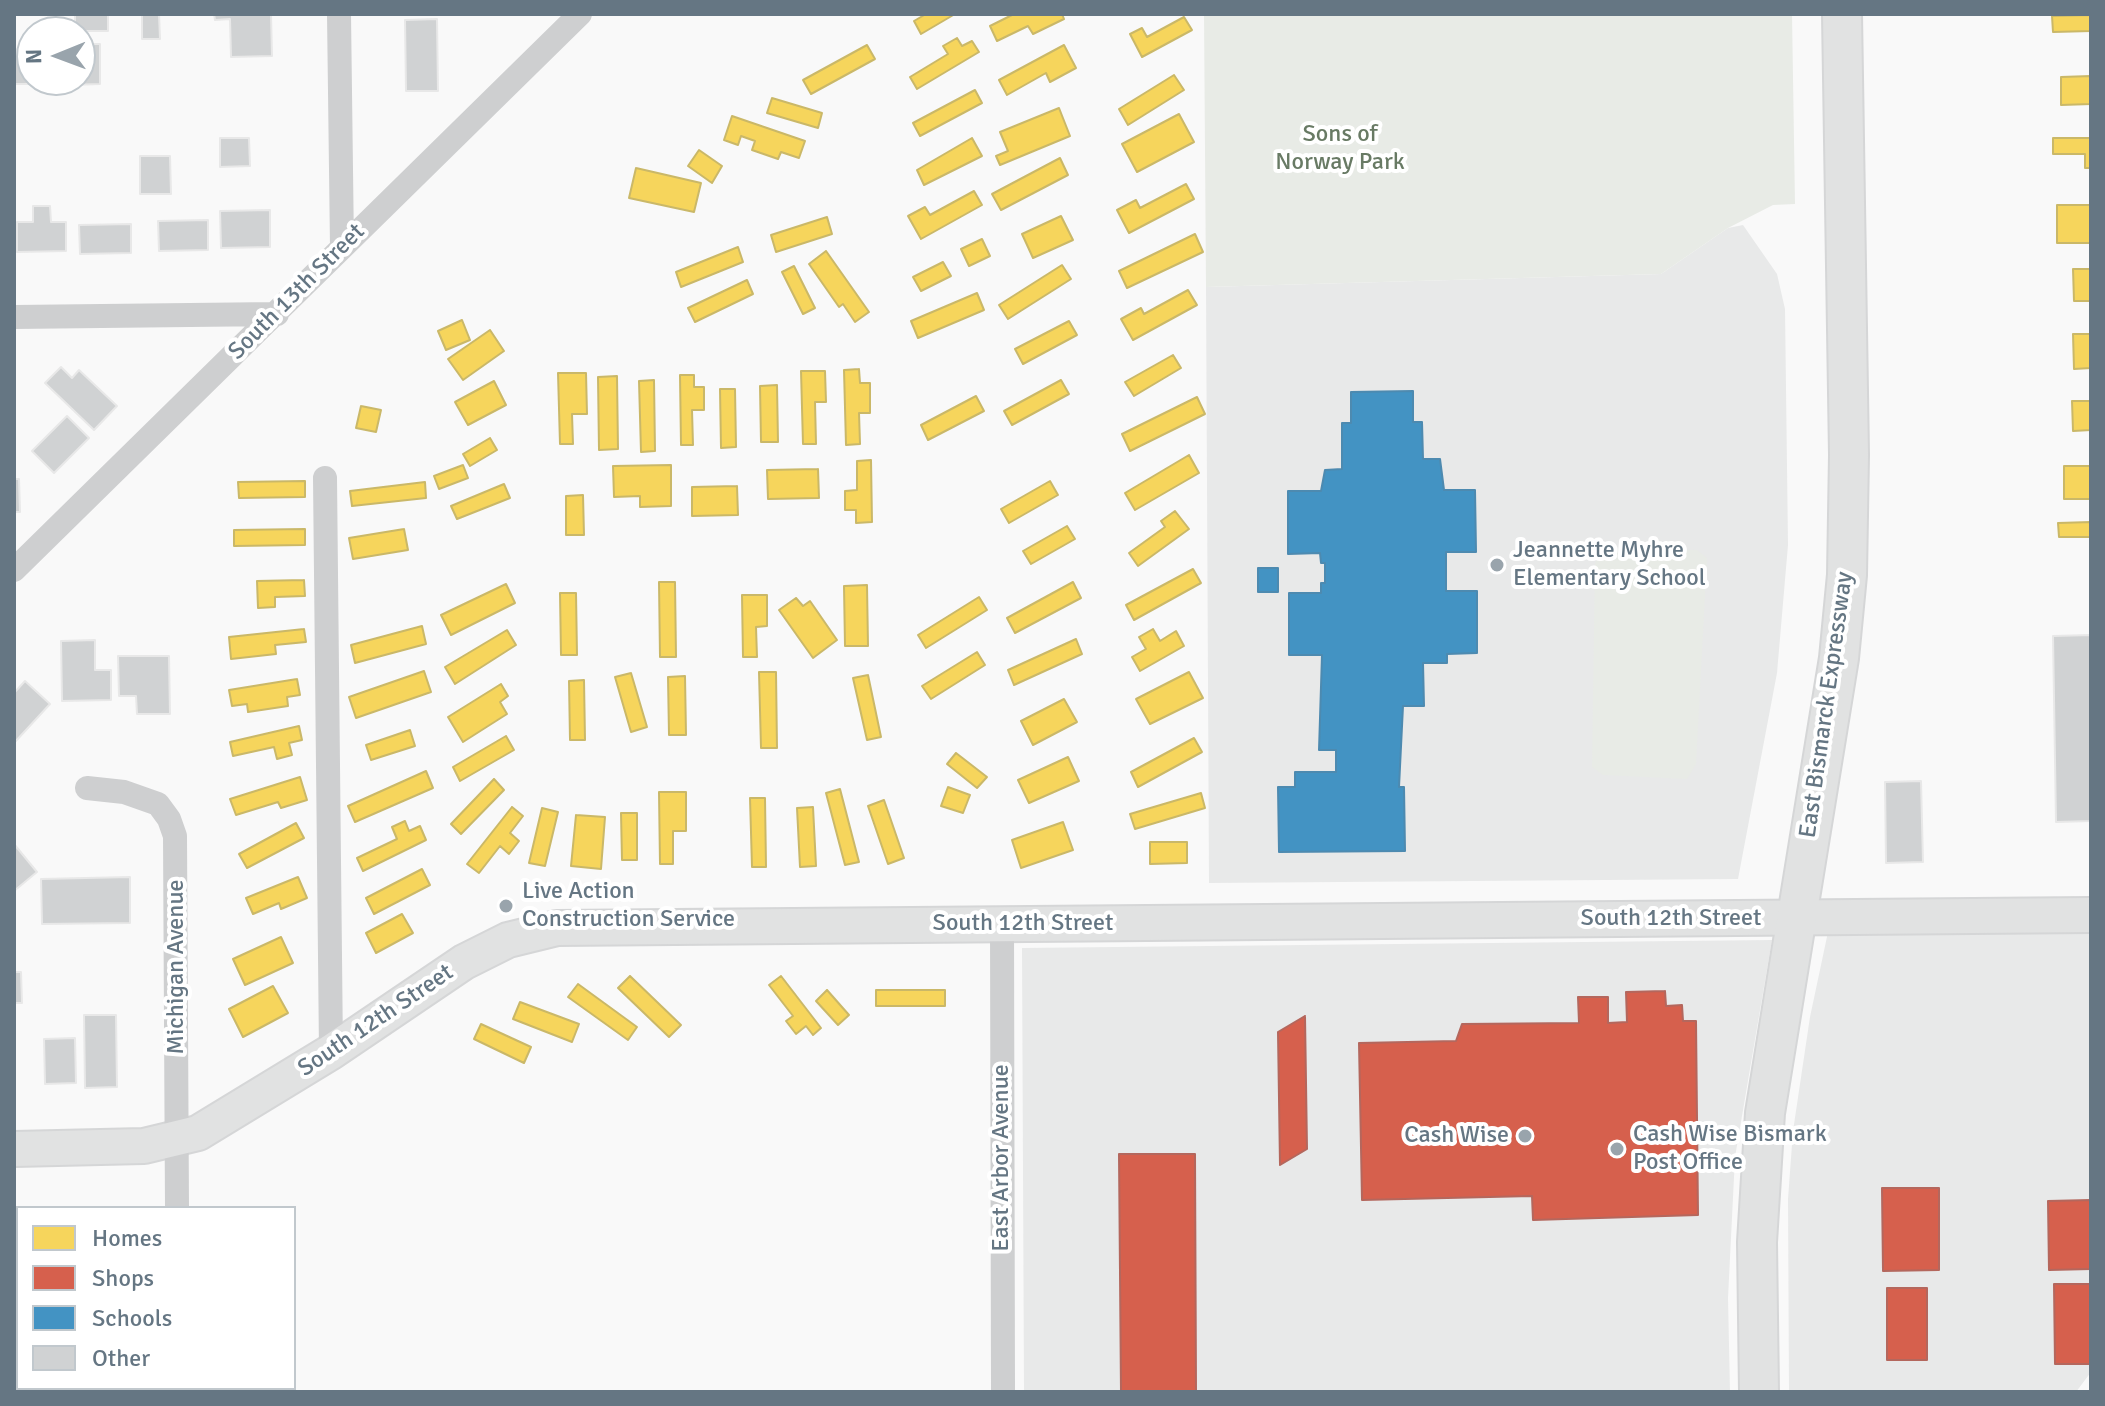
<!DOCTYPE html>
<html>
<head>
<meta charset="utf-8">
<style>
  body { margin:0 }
  #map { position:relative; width:2105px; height:1406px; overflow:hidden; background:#f9f9f9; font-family:Signika,sans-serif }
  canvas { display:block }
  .frame { position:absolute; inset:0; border:16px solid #657683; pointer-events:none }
  .legend { position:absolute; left:16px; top:1206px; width:280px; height:184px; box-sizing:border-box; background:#fff; border:2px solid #c1c8cd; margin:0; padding:10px 14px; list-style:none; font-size:24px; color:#657683 }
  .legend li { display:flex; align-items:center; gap:16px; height:40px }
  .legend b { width:40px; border:2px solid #c1c8cd }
  .north { position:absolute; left:16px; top:16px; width:80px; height:80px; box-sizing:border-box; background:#fff; border:2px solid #c1c8cd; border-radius:50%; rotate:269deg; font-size:22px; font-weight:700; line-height:32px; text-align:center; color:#657683 }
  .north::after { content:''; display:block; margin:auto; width:28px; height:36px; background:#99a4ac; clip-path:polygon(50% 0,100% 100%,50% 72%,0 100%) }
</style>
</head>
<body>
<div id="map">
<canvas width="2105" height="1406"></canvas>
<div class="frame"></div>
<ul class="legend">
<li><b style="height:22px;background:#f6d55c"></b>Homes</li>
<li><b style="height:22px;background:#d6604d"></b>Shops</li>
<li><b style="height:22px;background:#4393c3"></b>Schools</li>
<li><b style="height:22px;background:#d0d2d3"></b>Other</li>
</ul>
<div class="north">N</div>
</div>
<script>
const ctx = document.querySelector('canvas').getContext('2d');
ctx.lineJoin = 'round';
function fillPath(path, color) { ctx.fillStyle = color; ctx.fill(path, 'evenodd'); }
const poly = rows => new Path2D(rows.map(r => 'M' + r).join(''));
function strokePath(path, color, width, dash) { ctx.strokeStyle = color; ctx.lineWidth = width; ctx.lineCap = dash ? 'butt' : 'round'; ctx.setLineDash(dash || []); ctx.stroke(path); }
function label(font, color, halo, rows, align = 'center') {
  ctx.font = font + ' Signika,sans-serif'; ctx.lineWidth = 8; ctx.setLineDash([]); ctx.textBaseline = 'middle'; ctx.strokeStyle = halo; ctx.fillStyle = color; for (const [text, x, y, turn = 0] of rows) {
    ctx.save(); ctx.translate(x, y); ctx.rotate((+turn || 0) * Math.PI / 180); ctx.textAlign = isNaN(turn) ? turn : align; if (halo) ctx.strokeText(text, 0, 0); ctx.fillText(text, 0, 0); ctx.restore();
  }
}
fillPath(poly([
  [1743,225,1777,274,1785,309,1788,545,1777,673,1738,879,1209,883,1206,287,1661,274,1728,228],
  [2091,931,2091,1372,2076,1392,1789,1392,1788,1199,1793,1131,1810,1017,1828,932],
  [1772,940,1735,1157,1728,1298,1730,1392,1024,1392,1022,948]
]), '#e8e9e9');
fillPath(poly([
  [1204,14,1792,14,1795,204,1773,205,1728,228,1661,274,1206,287],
  [1607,549,1697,550,1707,558,1696,764,1687,779,1603,775,1592,767,1595,564,1598,553]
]), '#e8ebe6');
const homes = poly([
  [926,14,955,14,921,34,914,21,926,14],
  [1014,14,1062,14,1064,19,1033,34,1028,26,997,41,990,26,1014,14],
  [2091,15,2091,31,2053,32,2052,16,2091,15],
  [1184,17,1192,30,1142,57,1130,34,1142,28,1147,37,1184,17],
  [957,38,962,46,972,41,979,52,917,89,910,77,948,54,943,46,957,38],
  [867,45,875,59,811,94,803,80,867,45],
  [1064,45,1076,68,1050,82,1046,73,1007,95,999,80,1064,45],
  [1174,75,1184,90,1128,125,1119,109,1174,75],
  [2091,76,2091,104,2061,105,2061,77,2091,76],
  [975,90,982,103,920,136,913,123,975,90],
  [772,98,822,113,818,128,767,113,772,98],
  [1059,108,1070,136,1000,165,996,156,1008,151,1000,132,1059,108],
  [1179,114,1194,142,1137,172,1122,144,1179,114],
  [732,116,805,141,799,158,781,152,778,159,752,150,755,141,741,136,738,145,724,140,732,116],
  [972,138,982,156,924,185,917,170,972,138],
  [2053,138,2091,138,2091,168,2085,168,2085,154,2053,154,2053,138],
  [699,150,722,166,712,183,688,166,699,150],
  [1060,158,1068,175,1001,210,992,194,1060,158],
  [636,168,701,183,694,212,629,198,636,168],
  [1186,184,1194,199,1129,233,1117,210,1136,200,1140,208,1186,184],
  [974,191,982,205,921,239,908,216,925,207,930,215,974,191],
  [2057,205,2091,205,2091,243,2057,243,2057,205],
  [1061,216,1073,240,1033,258,1022,234,1061,216],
  [827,217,832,234,776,252,771,235,827,217],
  [1195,234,1203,252,1127,288,1119,271,1195,234],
  [982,239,990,256,969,266,961,249,982,239],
  [738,247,743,262,681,287,676,272,738,247],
  [826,251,869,312,855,322,843,304,839,307,809,264,826,251],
  [943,262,951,276,921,291,913,277,943,262],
  [1062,265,1071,279,1008,319,999,305,1062,265],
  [794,266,815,308,803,314,782,272,794,266],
  [2073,269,2091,269,2091,301,2074,301,2073,269],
  [747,280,753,294,695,322,688,308,747,280],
  [1188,290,1197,305,1133,340,1121,319,1141,308,1144,314,1188,290],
  [977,293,984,310,918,338,911,321,977,293],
  [462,320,470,340,446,350,438,331,462,320],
  [1069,321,1077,335,1023,364,1015,349,1069,321],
  [490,330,504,351,463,380,448,359,490,330],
  [2073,334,2091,334,2091,368,2074,369,2073,334],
  [1173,355,1181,368,1134,396,1125,382,1173,355],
  [859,369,860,383,870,383,870,413,859,413,860,444,846,445,844,370,859,369],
  [801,371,825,371,826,402,815,402,816,444,803,444,801,371],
  [558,373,586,373,587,414,572,414,573,444,560,444,558,373],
  [680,375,694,375,694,387,704,387,704,410,692,410,693,445,681,445,680,375],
  [617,376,618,449,599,450,598,377,617,376],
  [654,380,655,451,641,452,639,381,654,380],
  [1061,380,1069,394,1012,425,1004,411,1061,380],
  [494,381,506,405,468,425,455,402,494,381],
  [777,385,778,442,761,442,760,386,777,385],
  [720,389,735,389,736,447,721,448,720,389],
  [976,396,984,411,928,440,921,425,976,396],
  [1197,397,1205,414,1130,451,1122,434,1197,397],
  [2072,401,2091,401,2091,430,2073,431,2072,401],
  [361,406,381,410,376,432,356,428,361,406],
  [490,438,497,450,470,466,463,454,490,438],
  [1189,455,1199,473,1135,510,1125,493,1189,455],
  [871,460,872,522,856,523,856,510,845,510,845,491,857,490,857,461,871,460],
  [463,465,468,478,439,489,434,476,463,465],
  [671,465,671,506,640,507,640,496,614,497,613,466,671,465],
  [2064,466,2091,466,2091,499,2064,499,2064,466],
  [818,469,819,498,768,499,767,470,818,469],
  [305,481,305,497,239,498,238,482,305,481],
  [1050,481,1058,495,1009,523,1001,509,1050,481],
  [425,482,426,498,352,506,350,491,425,482],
  [504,484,510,498,457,519,451,506,504,484],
  [737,486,738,515,692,516,692,487,737,486],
  [583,495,584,535,566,535,566,496,583,495],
  [1175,511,1189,529,1138,566,1129,553,1165,527,1161,521,1175,511],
  [2091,522,2091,547,2091,537,2059,537,2058,523,2091,522],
  [1067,526,1075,539,1031,564,1023,551,1067,526],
  [305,529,305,545,234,546,234,530,305,529],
  [404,529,408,550,353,559,349,538,404,529],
  [1193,569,1201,583,1134,620,1126,605,1193,569],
  [304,580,305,596,275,597,275,607,258,608,257,581,304,580],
  [659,582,675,582,676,657,660,657,659,582],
  [1073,582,1081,598,1015,633,1007,618,1073,582],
  [506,584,515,603,451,635,441,615,506,584],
  [867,585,868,646,845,646,844,586,867,585],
  [560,593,576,593,577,655,561,655,560,593],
  [742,595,767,595,767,626,756,627,757,657,743,657,742,595],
  [979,597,987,610,926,648,918,635,979,597],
  [796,598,803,606,810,601,837,640,813,658,779,610,796,598],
  [422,626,426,644,355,663,351,645,422,626],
  [304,629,306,642,275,645,276,654,231,659,229,637,304,629],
  [1153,629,1160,641,1176,631,1184,646,1140,671,1132,657,1146,649,1139,637,1153,629],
  [507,630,516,645,455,684,445,667,507,630],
  [1076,639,1082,654,1014,685,1008,670,1076,639],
  [977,652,985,665,931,699,922,686,977,652],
  [424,671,431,692,356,718,349,697,424,671],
  [759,672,776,672,777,748,761,748,759,672],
  [1189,672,1203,698,1150,724,1136,699,1189,672],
  [631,673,647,727,631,732,615,677,631,673],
  [868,675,881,737,867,740,853,678,868,675],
  [685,676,686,735,669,735,668,677,685,676],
  [297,679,300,695,287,697,288,706,248,712,247,704,232,706,229,690,297,679],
  [584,680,585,740,570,740,569,681,584,680],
  [501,684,508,696,500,702,507,714,463,742,448,717,501,684],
  [1064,699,1077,722,1033,745,1021,721,1064,699],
  [299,726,302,740,289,743,292,755,277,759,274,747,233,756,230,742,299,726],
  [410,730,415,746,371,760,366,745,410,730],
  [506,736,514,750,460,781,453,767,506,736],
  [1194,738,1202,752,1138,787,1131,772,1194,738],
  [956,753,987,777,977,788,947,764,956,753],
  [1068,757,1079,781,1029,803,1018,780,1068,757],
  [426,771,433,788,355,822,348,806,426,771],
  [300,777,307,800,281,808,278,802,236,815,230,799,300,777],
  [494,779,504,790,461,834,451,824,494,779],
  [948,787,970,795,963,813,941,806,948,787],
  [840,789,859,862,845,865,826,793,840,789],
  [659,792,686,792,686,831,673,831,673,864,660,864,659,792],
  [1201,793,1205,808,1135,829,1130,814,1201,793],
  [750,798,765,798,766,867,752,867,750,798],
  [884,800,904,858,888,864,868,806,884,800],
  [512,807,523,816,510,833,519,841,509,854,500,846,479,873,467,864,512,807],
  [813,807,816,866,800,867,797,808,813,807],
  [542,808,558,812,545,866,529,863,542,808],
  [621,813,637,813,637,860,622,860,621,813],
  [576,815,605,817,601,869,571,866,576,815],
  [405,821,409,831,420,826,426,840,363,871,357,858,397,839,392,827,405,821],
  [1063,822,1073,850,1021,868,1012,840,1063,822],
  [296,823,304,838,247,868,239,854,296,823],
  [1150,842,1187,842,1187,863,1150,864,1150,842],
  [422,869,430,885,374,914,366,898,422,869],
  [298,877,307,898,281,909,279,903,253,914,246,898,298,877],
  [402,914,413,933,376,953,366,933,402,914],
  [281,937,293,963,245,985,233,959,281,937],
  [630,976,681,1025,669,1037,618,988,630,976],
  [781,976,821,1028,813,1035,806,1026,796,1034,786,1021,793,1016,769,985,781,976],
  [578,984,637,1027,628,1040,568,997,578,984],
  [273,986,288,1013,243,1037,229,1009,273,986],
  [827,990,849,1015,838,1025,816,1001,827,990],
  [876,990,945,990,945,1006,876,1006,876,990],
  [520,1002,579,1024,572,1042,513,1019,520,1002],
  [481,1024,531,1047,524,1063,474,1039,481,1024]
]);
fillPath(homes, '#f6d55c');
strokePath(homes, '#cab868', 2);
const shops = poly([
  [1665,991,1666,1006,1682,1005,1683,1021,1696,1021,1698,1215,1533,1220,1532,1196,1362,1200,1359,1043,1456,1041,1462,1024,1579,1023,1578,997,1608,997,1608,1023,1627,1022,1626,992,1665,991],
  [1305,1016,1307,1149,1280,1165,1278,1032,1305,1016],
  [1119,1154,1195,1154,1196,1392,1121,1392,1119,1154],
  [1882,1188,1939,1188,1939,1270,1883,1271,1882,1188],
  [2091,1200,2091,1269,2049,1270,2048,1201,2091,1200],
  [2054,1284,2090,1284,2091,1364,2055,1364,2054,1284],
  [1887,1288,1927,1288,1927,1360,1887,1360,1887,1288]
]);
fillPath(shops, '#d6604d');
strokePath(shops, '#b4675d', 2);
const schools = poly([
  [1413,391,1413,422,1422,422,1423,459,1440,459,1444,490,1475,490,1476,552,1446,552,1446,591,1477,591,1477,653,1447,654,1447,663,1423,663,1424,706,1403,706,1399,787,1404,787,1405,851,1279,852,1278,787,1295,787,1295,772,1336,772,1336,750,1319,750,1322,655,1289,655,1289,593,1321,593,1321,583,1325,583,1325,563,1321,563,1320,553,1288,554,1288,491,1321,491,1325,470,1342,469,1342,423,1351,423,1351,392,1413,391],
  [1258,568,1278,568,1278,592,1258,592,1258,568]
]);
fillPath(schools, '#4393c3');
strokePath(schools, '#4d8ab0', 2);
const building = poly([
  [75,14,108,14,108,31,75,31,75,14],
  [142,14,159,14,160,39,142,39,142,14],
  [214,14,271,14,272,56,231,57,230,19,215,20,214,14],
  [437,19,438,91,406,91,405,20,437,19],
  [80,44,100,44,100,84,70,85,70,80,80,80,80,44],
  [14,56,32,56,33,84,14,84,14,56],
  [220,138,249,138,250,166,220,167,220,138],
  [140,156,170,156,171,194,140,194,140,156],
  [33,206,50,206,51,222,66,222,66,251,17,252,17,222,33,222,33,206],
  [270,210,270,247,221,248,220,211,270,210],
  [208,220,208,250,159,251,158,221,208,220],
  [131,224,131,253,80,254,79,225,131,224],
  [61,367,72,378,79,370,117,406,94,430,45,383,61,367],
  [67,416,89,438,54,473,32,451,67,416],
  [14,479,19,479,20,512,14,512,14,479],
  [2091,635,2091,821,2056,822,2053,636,2091,635],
  [95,640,95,670,111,670,111,700,62,701,61,641,95,640],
  [118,656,169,656,170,714,137,714,136,696,119,696,118,656],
  [25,681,50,704,14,743,14,693,25,681],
  [1921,781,1923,862,1886,863,1885,782,1921,781],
  [14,844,37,872,14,891,14,844],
  [130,877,130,923,42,924,41,879,130,877],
  [14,972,21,972,22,1003,14,1003,14,972],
  [84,1015,116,1015,117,1087,85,1088,84,1015],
  [75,1038,76,1083,45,1084,44,1039,75,1038],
  [14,1222,18,1222,18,1272,14,1272,14,1222]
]);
fillPath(building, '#d0d2d3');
strokePath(building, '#e8e8e8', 2);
const secondary = poly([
  [14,1149,144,1146,198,1133,331,1052,464,962,508,940,557,928,2091,915]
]);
const primary = poly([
  [1759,1392,1757,1242,1765,1113,1839,658,1847,575,1849,455,1842,14]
]);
strokePath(secondary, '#d5d6d7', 38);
strokePath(primary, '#d5d6d7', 42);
strokePath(poly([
  [339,14,342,247],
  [14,317,277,314],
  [325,478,331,1052],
  [14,570,580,14],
  [87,788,124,792,158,804,169,819,175,836,177,1208],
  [1002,925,1003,1392],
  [177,1392,177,1388]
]), '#cecfd0', 24);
strokePath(secondary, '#e1e2e2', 34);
strokePath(primary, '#e1e2e2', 38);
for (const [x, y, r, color] of [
  [1497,565,8,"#99a4ac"],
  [506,906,8,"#99a4ac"],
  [1525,1136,8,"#99a4ac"],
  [1617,1149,8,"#99a4ac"]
]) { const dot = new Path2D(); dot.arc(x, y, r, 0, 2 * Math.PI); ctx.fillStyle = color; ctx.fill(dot); strokePath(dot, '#fff', 3); }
label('24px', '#687a64', '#fff', [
  ["Sons of",1340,135],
  ["Norway Park",1340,163]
]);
label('24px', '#657683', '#fff', [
  ["South 13th Street",297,292,-45],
  ["East Bismarck Expressway",1827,705,-82],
  ["South 12th Street",1671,919],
  ["South 12th Street",1023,924],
  ["Michigan Avenue",177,967,-90],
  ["South 12th Street",376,1021,-34],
  ["East Arbor Avenue",1002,1158,-90]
]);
label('24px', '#657683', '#fff', [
  ["Jeannette Myhre",1513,551],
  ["Elementary School",1513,579],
  ["Live Action",522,892],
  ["Construction Service",522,920],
  ["Cash Wise Bismark",1633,1135],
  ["Post Office",1633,1163],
  ["Cash Wise",1509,1136,"right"]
], 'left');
</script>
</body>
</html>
